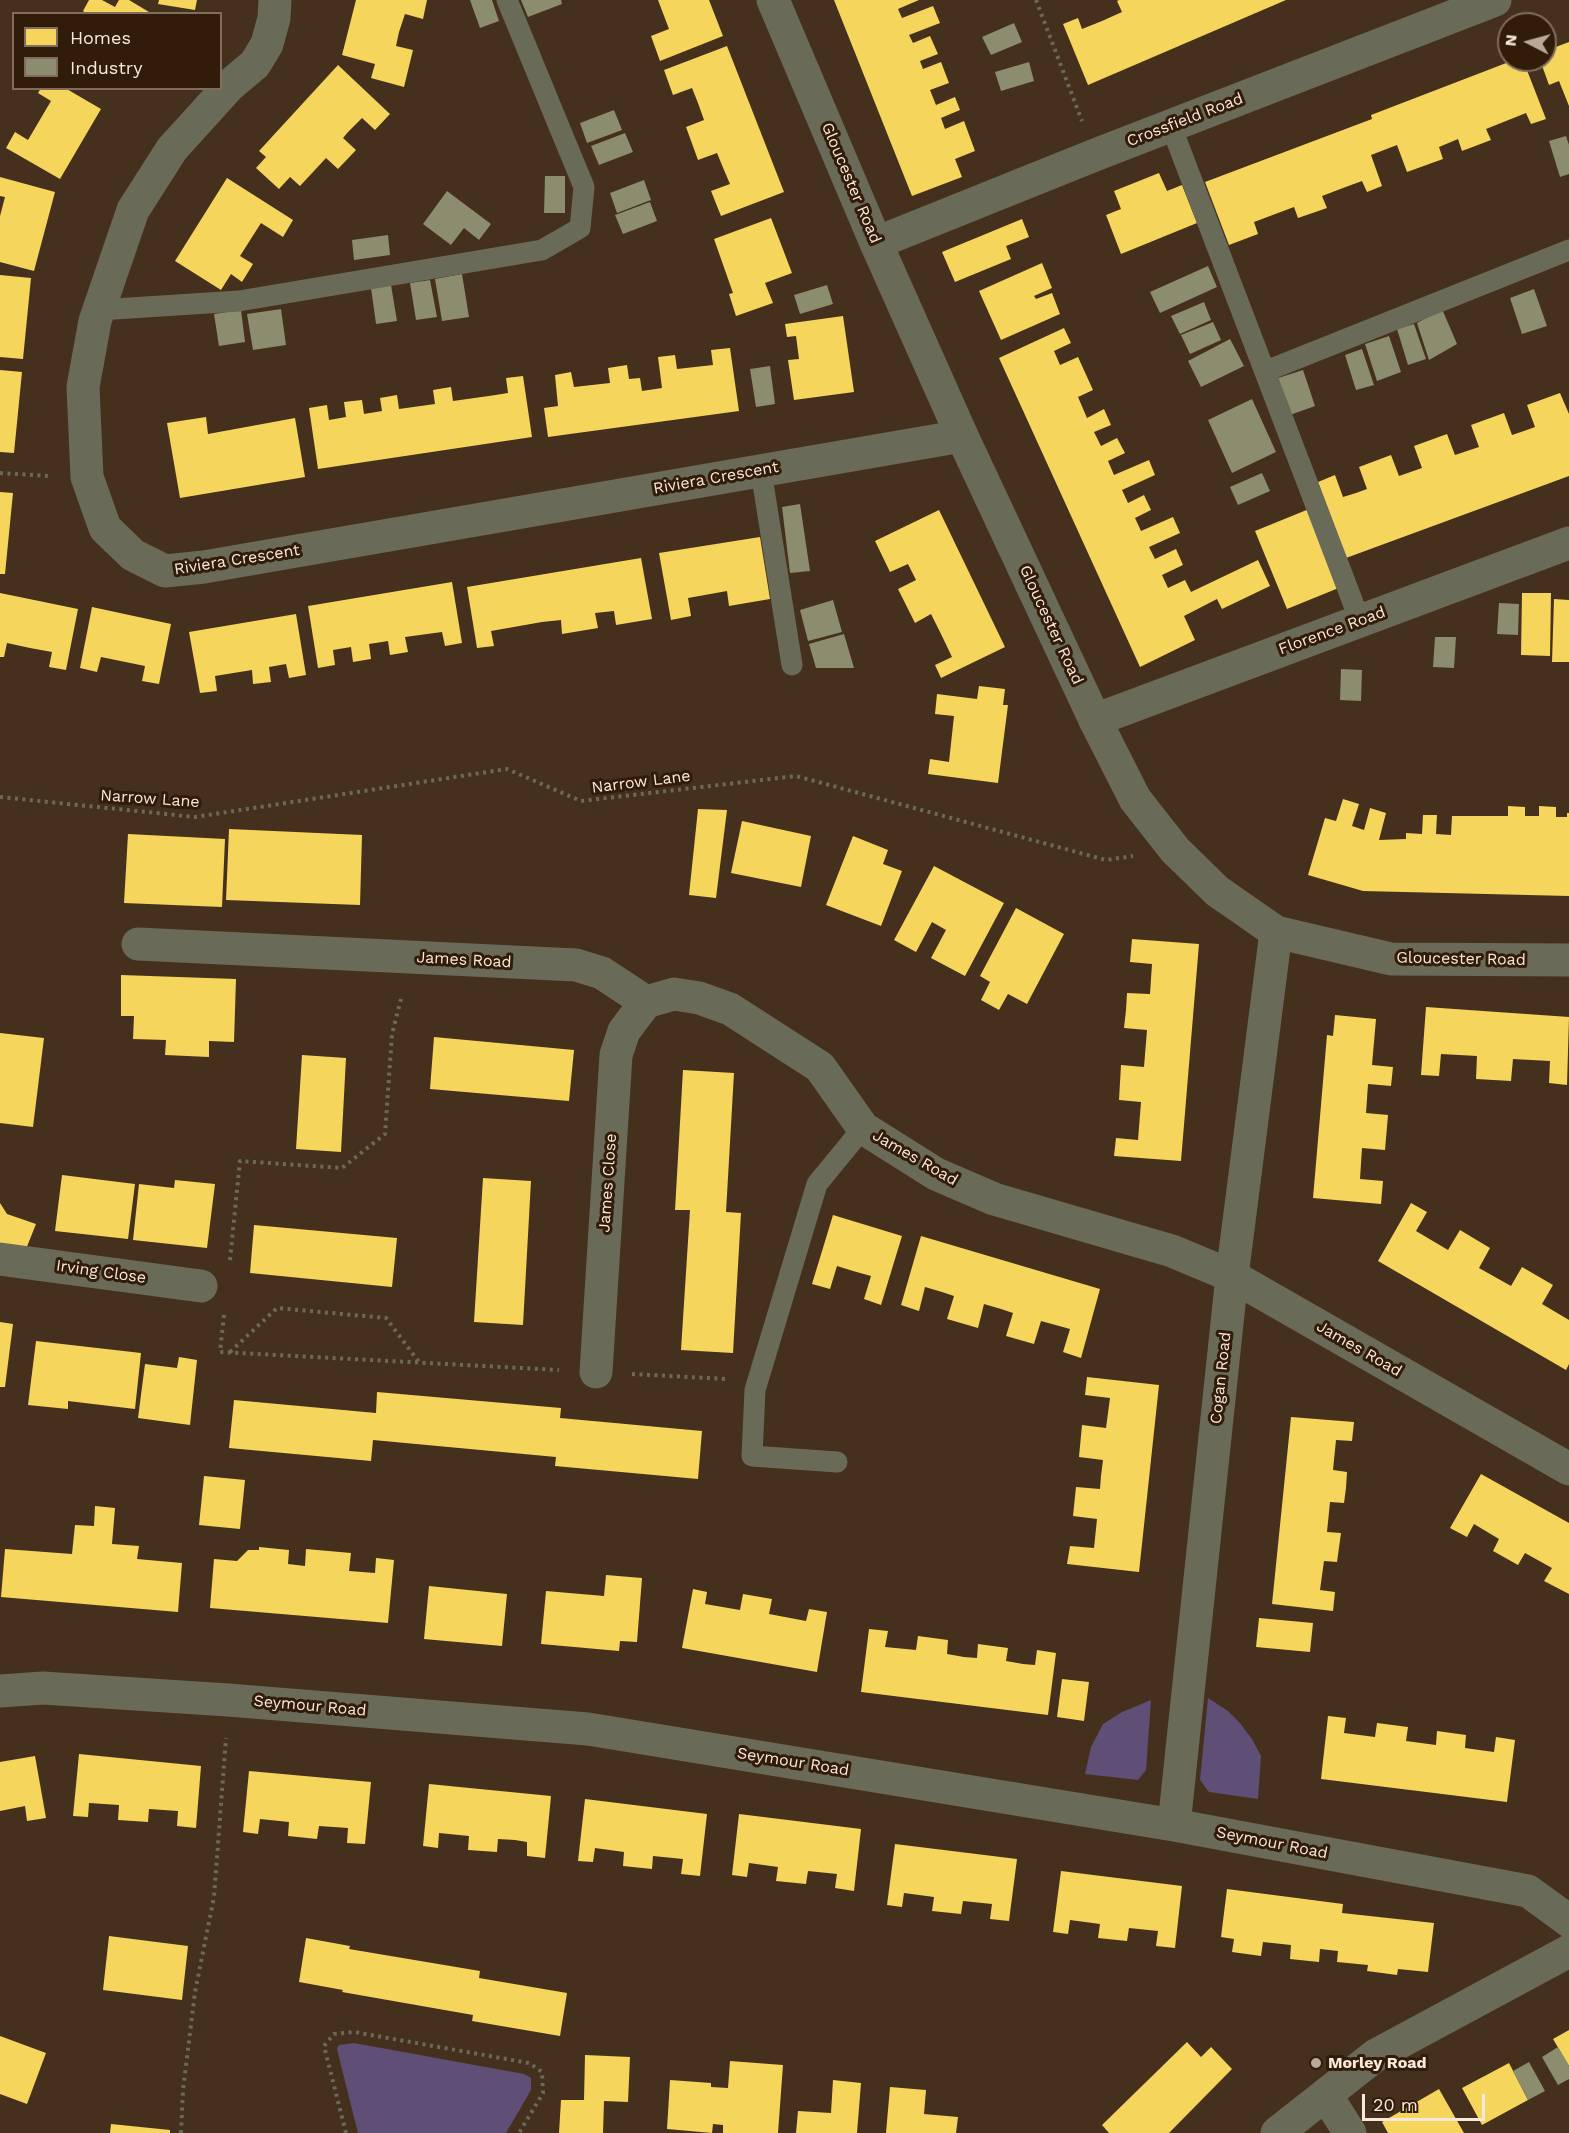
<!DOCTYPE html>
<html>
<head>
<meta charset="utf-8">
<style>
  body { margin:0 }
  #map { position:relative; width:1569px; height:2133px; overflow:hidden; background:#45301d; font-family:"Work Sans",sans-serif }
  canvas { display:block }
  .legend { position:absolute; left:12px; top:12px; width:210px; height:78px; box-sizing:border-box; background:#311b09; border:2px solid #816d5d; margin:0; padding:8px 10px; list-style:none; font-size:18px; color:#fae8db }
  .legend li { display:flex; align-items:center; gap:12px; height:30px }
  .legend b { width:30px; border:2px solid #816d5d }
  .north { position:absolute; left:1497px; top:12px; width:60px; height:60px; box-sizing:border-box; background:#311b09; border:2px solid #816d5d; border-radius:50%; rotate:276deg; font-size:16px; font-weight:700; line-height:24px; text-align:center; color:#fae8db }
  .north::after { content:''; display:block; margin:auto; width:21px; height:27px; background:#bba898; clip-path:polygon(50% 0,100% 100%,50% 72%,0 100%) }
  .scale { position:absolute; left:1362px; top:2094px; width:123px; height:27px; box-sizing:border-box; border:3px solid #fae8db; border-top:0; padding-left:8px; font-size:18px; line-height:21px; white-space:nowrap; color:#fae8db; -webkit-text-stroke:4px #311b09; paint-order:stroke }
</style>
</head>
<body>
<div id="map">
<canvas width="1569" height="2133"></canvas>
<ul class="legend">
<li><b style="height:16px;background:#f6d55c"></b>Homes</li>
<li><b style="height:16px;background:#8c8c6e"></b>Industry</li>
</ul>
<div class="north">N</div>
<div class="scale">20 m</div>
</div>
<script>
const ctx = document.querySelector('canvas').getContext('2d');
ctx.lineJoin = 'round';
function fillPath(path, color) { ctx.fillStyle = color; ctx.fill(path, 'evenodd'); }
const poly = rows => new Path2D(rows.map(r => 'M' + r).join(''));
function strokePath(path, color, width, dash) { ctx.strokeStyle = color; ctx.lineWidth = width; ctx.lineCap = dash ? 'butt' : 'round'; ctx.setLineDash(dash || []); ctx.stroke(path); }
function label(font, color, halo, rows, align = 'center') {
  ctx.font = font + ' "Work Sans",sans-serif'; ctx.lineWidth = 6; ctx.setLineDash([]); ctx.textBaseline = 'middle'; ctx.strokeStyle = halo; ctx.fillStyle = color; for (const [text, x, y, turn = 0] of rows) {
    ctx.save(); ctx.translate(x, y); ctx.rotate((+turn || 0) * Math.PI / 180); ctx.textAlign = isNaN(turn) ? turn : align; if (halo) ctx.strokeText(text, 0, 0); ctx.fillText(text, 0, 0); ctx.restore();
  }
}
fillPath(poly([
  [1208,1698,1228,1711,1240,1723,1252,1739,1261,1756,1258,1799,1209,1792,1200,1780],
  [1151,1700,1146,1770,1138,1780,1085,1774,1091,1747,1103,1724,1122,1712],
  [354,2043,524,2074,531,2078,531,2090,506,2133,358,2133,337,2049,339,2045]
]), '#5f4e75');
fillPath(poly([
  [89,0,102,0,115,7,119,0,129,0,149,12,148,14,87,14,83,11],
  [159,0,197,0,195,10,158,4],
  [356,0,427,0,423,19,405,14,399,32,396,46,413,50,404,87,371,78,375,64,342,55],
  [658,0,709,0,723,36,660,61,651,36,669,29],
  [834,0,919,0,898,9,902,18,933,6,940,23,909,35,913,43,930,36,938,54,920,61,923,69,941,62,949,83,930,90,936,105,955,97,960,110,941,118,945,129,964,121,975,151,955,159,962,177,912,196],
  [1119,0,1286,0,1088,85,1063,24,1078,18,1082,29,1102,21,1122,12,1117,1],
  [1569,42,1569,106,1559,81,1549,85,1540,60,1545,60,1545,51],
  [727,46,784,192,721,216,711,191,730,184,724,170,717,153,698,160,686,127,704,120,698,103,692,88,673,95,664,70],
  [1514,60,1523,60,1546,119,1531,124,1526,113,1486,129,1491,140,1462,151,1458,139,1439,147,1443,159,1407,172,1397,145,1371,155,1382,186,1367,192,1362,181,1343,188,1322,196,1327,208,1298,218,1294,207,1254,222,1258,234,1229,245,1205,182,1372,119,1371,115],
  [338,65,390,114,375,130,362,118,348,132,343,138,356,150,338,169,326,158,300,186,290,177,279,189,256,168,266,157,259,151],
  [41,88,65,88,101,109,60,179,6,148,15,132,28,140,51,101,38,93],
  [1159,173,1167,191,1182,185,1197,223,1121,254,1106,215,1121,209,1114,191],
  [0,177,55,192,34,271,0,262,0,216,5,197,0,196],
  [227,178,293,220,283,237,261,223,240,256,253,264,242,282,231,274,221,290,175,261],
  [771,218,792,273,765,283,773,303,736,316,729,294,733,293,714,239],
  [1022,219,1029,237,1006,246,1011,259,955,282,942,252],
  [1042,263,1052,288,1034,296,1036,299,1052,293,1060,314,1001,340,979,291],
  [0,275,31,278,23,359,0,357],
  [843,316,854,392,794,400,788,360,799,359,796,336,787,337,785,324],
  [1064,328,1071,343,1054,351,1060,365,1078,357,1093,390,1078,397,1087,418,1104,409,1111,425,1094,432,1101,446,1117,438,1125,453,1108,461,1114,475,1149,460,1155,475,1122,490,1128,503,1144,495,1151,510,1135,518,1141,531,1173,517,1180,533,1149,547,1155,559,1176,549,1183,565,1162,575,1168,588,1185,580,1191,592,1258,560,1270,586,1222,609,1217,599,1184,616,1195,640,1140,667,999,358],
  [730,348,739,411,548,437,544,408,558,406,555,375,571,372,574,387,610,383,608,368,627,365,629,379,640,378,642,391,662,388,658,357,675,355,677,369,713,365,711,350],
  [0,370,22,372,14,453,0,452],
  [523,376,532,437,318,469,309,408,327,405,329,420,346,417,344,402,362,400,364,414,382,411,380,398,397,395,399,409,435,404,433,390,451,387,453,401,489,396,508,393,506,378],
  [1560,393,1569,414,1569,476,1346,558,1318,482,1335,475,1343,497,1356,493,1367,489,1359,467,1391,455,1399,476,1422,468,1414,446,1447,434,1455,455,1479,447,1471,425,1504,413,1512,435,1524,431,1535,427,1527,405],
  [206,417,208,434,295,418,305,477,180,498,167,423],
  [0,492,13,493,5,574,0,574],
  [1309,509,1341,587,1287,609,1255,531],
  [939,510,1005,647,941,678,935,665,952,657,941,634,931,614,915,623,898,589,916,580,908,564,890,572,875,541],
  [760,537,770,599,729,606,727,591,688,598,691,616,671,620,659,553],
  [641,558,652,619,616,625,614,611,595,613,598,628,562,634,561,620,542,622,491,631,494,646,477,648,467,587],
  [452,582,462,643,445,646,442,632,405,637,408,652,390,655,388,641,369,644,371,659,353,662,351,647,333,650,335,665,318,668,308,606],
  [0,593,78,609,66,670,49,667,52,652,30,648,7,643,4,657,0,657],
  [1522,593,1551,593,1550,656,1521,655],
  [1554,599,1569,600,1569,662,1552,662],
  [92,607,171,624,159,684,142,681,145,666,101,657,97,672,80,668],
  [296,614,306,675,289,678,286,664,269,667,271,682,253,684,252,670,215,676,217,691,200,693,189,632],
  [979,686,1005,689,1003,705,1008,705,998,783,928,774,930,759,949,762,954,716,935,714,937,694,977,699],
  [1343,799,1359,804,1352,826,1364,830,1370,808,1386,813,1379,840,1406,839,1406,833,1422,834,1423,815,1437,815,1436,834,1451,835,1452,816,1508,816,1508,806,1525,807,1525,816,1539,816,1539,806,1556,807,1556,817,1567,817,1567,813,1569,813,1569,896,1363,891,1308,875,1325,818,1336,821],
  [698,809,727,810,716,898,689,895],
  [742,821,811,836,801,887,731,873],
  [229,829,362,835,360,905,226,900],
  [128,834,225,839,222,907,124,903],
  [853,836,888,850,883,864,902,871,881,926,826,905],
  [934,866,1004,903,965,976,931,958,946,930,932,922,916,952,894,940],
  [1016,908,1064,934,1027,1004,1008,994,999,1010,981,1000,990,982,980,976],
  [1132,939,1199,944,1181,1161,1114,1156,1116,1138,1138,1140,1141,1102,1119,1100,1121,1065,1144,1067,1147,1030,1124,1028,1126,1010,1127,993,1150,994,1152,964,1130,962],
  [121,975,236,979,234,1042,209,1041,209,1057,165,1055,166,1040,133,1039,134,1016,121,1016],
  [1426,1007,1569,1017,1567,1085,1549,1083,1550,1061,1513,1059,1511,1081,1476,1079,1477,1056,1441,1054,1439,1076,1421,1075],
  [1335,1015,1376,1019,1372,1065,1393,1067,1391,1086,1368,1084,1367,1099,1366,1113,1388,1115,1385,1150,1362,1148,1360,1179,1383,1181,1381,1204,1313,1198,1327,1035,1333,1036],
  [0,1033,44,1038,33,1127,0,1123],
  [434,1037,574,1050,569,1101,430,1089],
  [302,1055,346,1058,341,1152,296,1149],
  [683,1070,734,1073,726,1212,741,1213,733,1353,681,1350,690,1210,675,1210],
  [62,1175,135,1184,128,1239,55,1231],
  [483,1178,531,1181,523,1325,474,1322],
  [175,1180,215,1184,207,1248,133,1240,139,1184,174,1188],
  [0,1203,7,1214,36,1224,22,1259,0,1251],
  [1411,1203,1427,1212,1416,1231,1448,1250,1460,1230,1490,1248,1479,1268,1511,1286,1522,1267,1553,1285,1542,1304,1569,1320,1569,1364,1566,1370,1378,1261],
  [833,1215,902,1236,881,1305,864,1299,871,1276,853,1271,837,1266,830,1289,812,1284],
  [254,1225,397,1238,392,1287,250,1273],
  [921,1236,1100,1289,1081,1358,1063,1352,1070,1329,1041,1321,1034,1344,1006,1336,1013,1313,1001,1309,984,1304,978,1328,947,1319,954,1296,942,1292,925,1287,919,1311,901,1305],
  [0,1322,13,1324,5,1387,0,1387],
  [36,1341,141,1353,135,1409,68,1401,68,1409,28,1405],
  [179,1357,197,1360,190,1425,138,1418,145,1364,177,1368],
  [1087,1377,1159,1385,1139,1572,1067,1564,1070,1546,1094,1548,1097,1519,1073,1516,1076,1487,1100,1489,1101,1476,1103,1460,1079,1457,1082,1425,1106,1428,1110,1398,1085,1395],
  [377,1392,561,1408,560,1418,702,1431,698,1479,555,1466,556,1457,373,1440,371,1461,229,1448,234,1400,376,1413],
  [1291,1417,1354,1422,1352,1441,1336,1440,1333,1470,1347,1472,1346,1488,1344,1503,1330,1502,1327,1532,1341,1533,1337,1562,1324,1561,1320,1590,1335,1592,1333,1611,1272,1604],
  [1481,1474,1569,1523,1569,1594,1544,1581,1552,1568,1525,1553,1518,1565,1493,1551,1499,1539,1474,1524,1467,1537,1450,1528],
  [204,1476,245,1480,240,1529,199,1525],
  [95,1506,115,1508,112,1544,139,1546,137,1559,182,1563,178,1612,1,1597,5,1549,72,1554,75,1525,94,1526],
  [259,1547,289,1550,288,1564,305,1566,306,1549,351,1553,349,1571,375,1573,376,1558,394,1560,388,1623,210,1608,214,1559,237,1561,248,1550,259,1550],
  [606,1575,642,1578,637,1642,620,1641,619,1651,541,1644,546,1591,604,1596],
  [429,1586,507,1594,502,1646,424,1639],
  [693,1589,707,1592,705,1604,740,1610,743,1594,772,1599,769,1614,806,1621,809,1609,827,1612,817,1672,682,1648],
  [1259,1618,1313,1623,1310,1652,1256,1647],
  [869,1629,888,1631,885,1647,916,1650,918,1636,948,1640,947,1654,964,1657,977,1658,978,1644,1008,1648,1006,1661,1023,1664,1035,1665,1037,1650,1056,1653,1048,1715,861,1692],
  [1062,1679,1089,1682,1084,1721,1057,1717],
  [1328,1716,1346,1718,1344,1733,1375,1737,1377,1723,1408,1727,1406,1741,1436,1745,1437,1731,1466,1735,1465,1748,1494,1752,1496,1737,1515,1740,1507,1802,1321,1779],
  [79,1754,201,1766,196,1828,177,1826,178,1811,149,1809,148,1822,118,1820,119,1805,89,1803,88,1817,73,1816],
  [35,1756,46,1818,27,1821,25,1806,0,1811,0,1762],
  [249,1771,371,1782,365,1844,347,1843,348,1828,319,1826,317,1839,288,1836,289,1822,260,1819,258,1834,243,1832],
  [429,1784,551,1796,545,1858,527,1856,527,1842,515,1840,498,1839,497,1852,468,1850,469,1836,439,1833,438,1848,423,1846],
  [585,1799,707,1814,700,1876,681,1874,683,1859,653,1856,652,1869,623,1866,624,1852,595,1848,593,1862,578,1861],
  [739,1814,861,1829,854,1891,835,1888,837,1874,808,1871,806,1884,776,1881,778,1867,749,1863,747,1877,732,1875],
  [895,1844,1017,1859,1009,1921,990,1919,992,1904,963,1901,961,1914,932,1911,934,1897,904,1893,902,1907,887,1905],
  [1061,1871,1182,1886,1175,1948,1156,1946,1158,1931,1129,1928,1127,1941,1098,1938,1100,1924,1070,1920,1068,1934,1053,1932],
  [1227,1889,1343,1904,1342,1913,1434,1923,1428,1972,1398,1969,1397,1975,1367,1971,1368,1965,1337,1962,1338,1951,1320,1949,1319,1962,1290,1959,1291,1945,1263,1942,1261,1956,1232,1952,1234,1939,1221,1937],
  [109,1936,188,1946,182,2000,103,1990],
  [306,1938,350,1946,349,1949,480,1971,479,1978,567,1993,560,2036,472,2021,473,2015,342,1992,343,1990,299,1982],
  [1569,2030,1569,2066,1553,2039],
  [0,2036,46,2053,27,2104,0,2094],
  [1187,2042,1201,2057,1211,2047,1232,2069,1169,2133,1109,2133,1102,2125],
  [585,2055,630,2057,628,2102,604,2101,603,2133,559,2133,561,2100,584,2100],
  [730,2061,783,2065,778,2133,723,2133,723,2125,713,2124,712,2133,667,2129,670,2080,711,2083,711,2087,728,2088],
  [1509,2063,1528,2100,1482,2125,1462,2088],
  [833,2080,861,2083,857,2133,796,2133,798,2111,831,2113],
  [890,2087,926,2090,924,2114,958,2117,956,2133,886,2133],
  [1439,2089,1464,2133,1388,2133,1382,2122],
  [111,2124,170,2130,170,2133,110,2133]
]), '#f6d55c');
fillPath(poly([
  [470,0,492,0,499,21,480,28],
  [521,0,561,0,562,4,528,17],
  [1014,23,1022,42,991,55,982,37],
  [1029,62,1034,81,1001,91,995,72],
  [614,110,622,130,587,143,580,123],
  [625,133,633,152,599,165,591,146],
  [1566,136,1569,145,1569,174,1560,177,1549,141],
  [545,176,565,176,565,213,544,213],
  [644,180,651,200,617,213,610,193],
  [447,191,491,224,479,240,464,228,451,245,423,224],
  [650,202,657,221,623,234,615,215],
  [388,235,390,255,354,260,352,240],
  [1208,266,1217,287,1160,313,1150,292],
  [462,274,469,317,442,321,435,279],
  [430,280,437,317,416,320,410,283],
  [391,285,397,321,376,324,371,288],
  [827,285,833,304,800,314,794,295],
  [1534,289,1547,326,1522,334,1510,298],
  [1204,302,1211,320,1180,334,1171,316],
  [281,309,286,345,253,350,247,314],
  [1442,309,1457,344,1429,360,1417,323],
  [241,310,245,342,219,346,214,314],
  [1213,322,1221,340,1190,354,1181,335],
  [1414,324,1426,359,1408,365,1397,329],
  [1389,336,1401,372,1377,381,1365,344],
  [1230,339,1244,366,1201,387,1188,361],
  [1362,349,1374,385,1356,390,1345,355],
  [770,366,775,404,756,407,750,369],
  [1303,370,1315,406,1290,415,1278,378],
  [1252,399,1276,452,1232,473,1208,420],
  [1262,473,1270,491,1238,505,1230,487],
  [800,504,810,571,790,573,782,507],
  [833,600,842,632,808,641,800,610],
  [1499,603,1519,604,1518,635,1497,634],
  [844,634,854,668,816,668,809,644],
  [1435,637,1456,637,1454,668,1433,667],
  [1341,669,1362,670,1361,701,1340,700],
  [1558,2047,1569,2066,1569,2079,1558,2085,1542,2057],
  [1529,2062,1545,2091,1528,2100,1513,2071]
]), '#8c8c6e');
strokePath(poly([
  [1036,0,1082,121],
  [0,473,50,476],
  [0,797,195,817,507,769,581,801,796,776,1106,860,1133,856],
  [230,1260,240,1161,342,1168,385,1134,392,1034,402,995],
  [224,1315,220,1352,559,1370],
  [230,1352,277,1308,386,1318,419,1362],
  [632,1374,727,1379],
  [181,2133,183,2090,195,1992,214,1897,226,1738],
  [346,2133,324,2046,334,2034,354,2032,529,2063,542,2072,543,2093,519,2133]
]), '#6d6959', 4, [3, 4.5]);
strokePath(poly([
  [1171,126,1360,621],
  [99,310,239,301,542,250,580,228,584,187,507,0],
  [1266,371,1569,250],
  [761,471,792,665],
  [837,1462,752,1456,755,1390,817,1184,863,1128]
]), '#6a6a58', 21);
strokePath(poly([
  [275,0,274,18,267,44,255,64,230,85,172,149,133,210,95,321,83,387,87,477,105,528,133,555,165,571,204,567,962,436],
  [876,243,1095,155,1495,0],
  [1095,720,1569,543],
  [138,944,576,965,602,973,646,1002,674,994,699,998,730,1009,820,1067,863,1128,936,1174,994,1199,1172,1251,1232,1276,1569,1469],
  [0,1259,201,1286],
  [596,1372,616,1055,624,1031,646,1002],
  [0,1691,43,1688,228,1700,588,1729,1174,1825,1528,1891,1569,1921],
  [1174,1825,1232,1276,1276,932],
  [1326,2095,1350,2133],
  [1277,2133,1376,2055,1569,1951]
]), '#6a6a58', 33);
strokePath(poly([
  [773,0,876,243,962,436,1095,720,1135,799,1175,850,1217,891,1276,932,1391,959,1569,960]
]), '#6a6a58', 33);
for (const [x, y, r, color] of [
  [1316,2063,6,"#bba898"]
]) { const dot = new Path2D(); dot.arc(x, y, r, 0, 2 * Math.PI); ctx.fillStyle = color; ctx.fill(dot); strokePath(dot, '#311b09', 2); }
label('16px', '#fae8db', '#311b09', [
  ["Crossfield Road",1185,120,-21],
  ["Gloucester Road",851,183,67],
  ["Riviera Crescent",716,478,-10],
  ["Riviera Crescent",237,560,-9],
  ["Gloucester Road",1051,625,65],
  ["Florence Road",1332,631,-20],
  ["Narrow Lane",641,782,-7],
  ["Narrow Lane",150,799,4],
  ["Gloucester Road",1461,959,1],
  ["James Road",464,960,3],
  ["James Road",915,1158,30],
  ["James Close",608,1183,-86],
  ["Irving Close",101,1272,8],
  ["James Road",1359,1349,30],
  ["Cogan Road",1221,1378,-84],
  ["Seymour Road",310,1706,5],
  ["Seymour Road",793,1762,9],
  ["Seymour Road",1272,1843,11]
]);
label('bold 16px', '#fae8db', '#311b09', [
  ["Morley Road",1328,2063]
], 'left');
</script>
</body>
</html>
